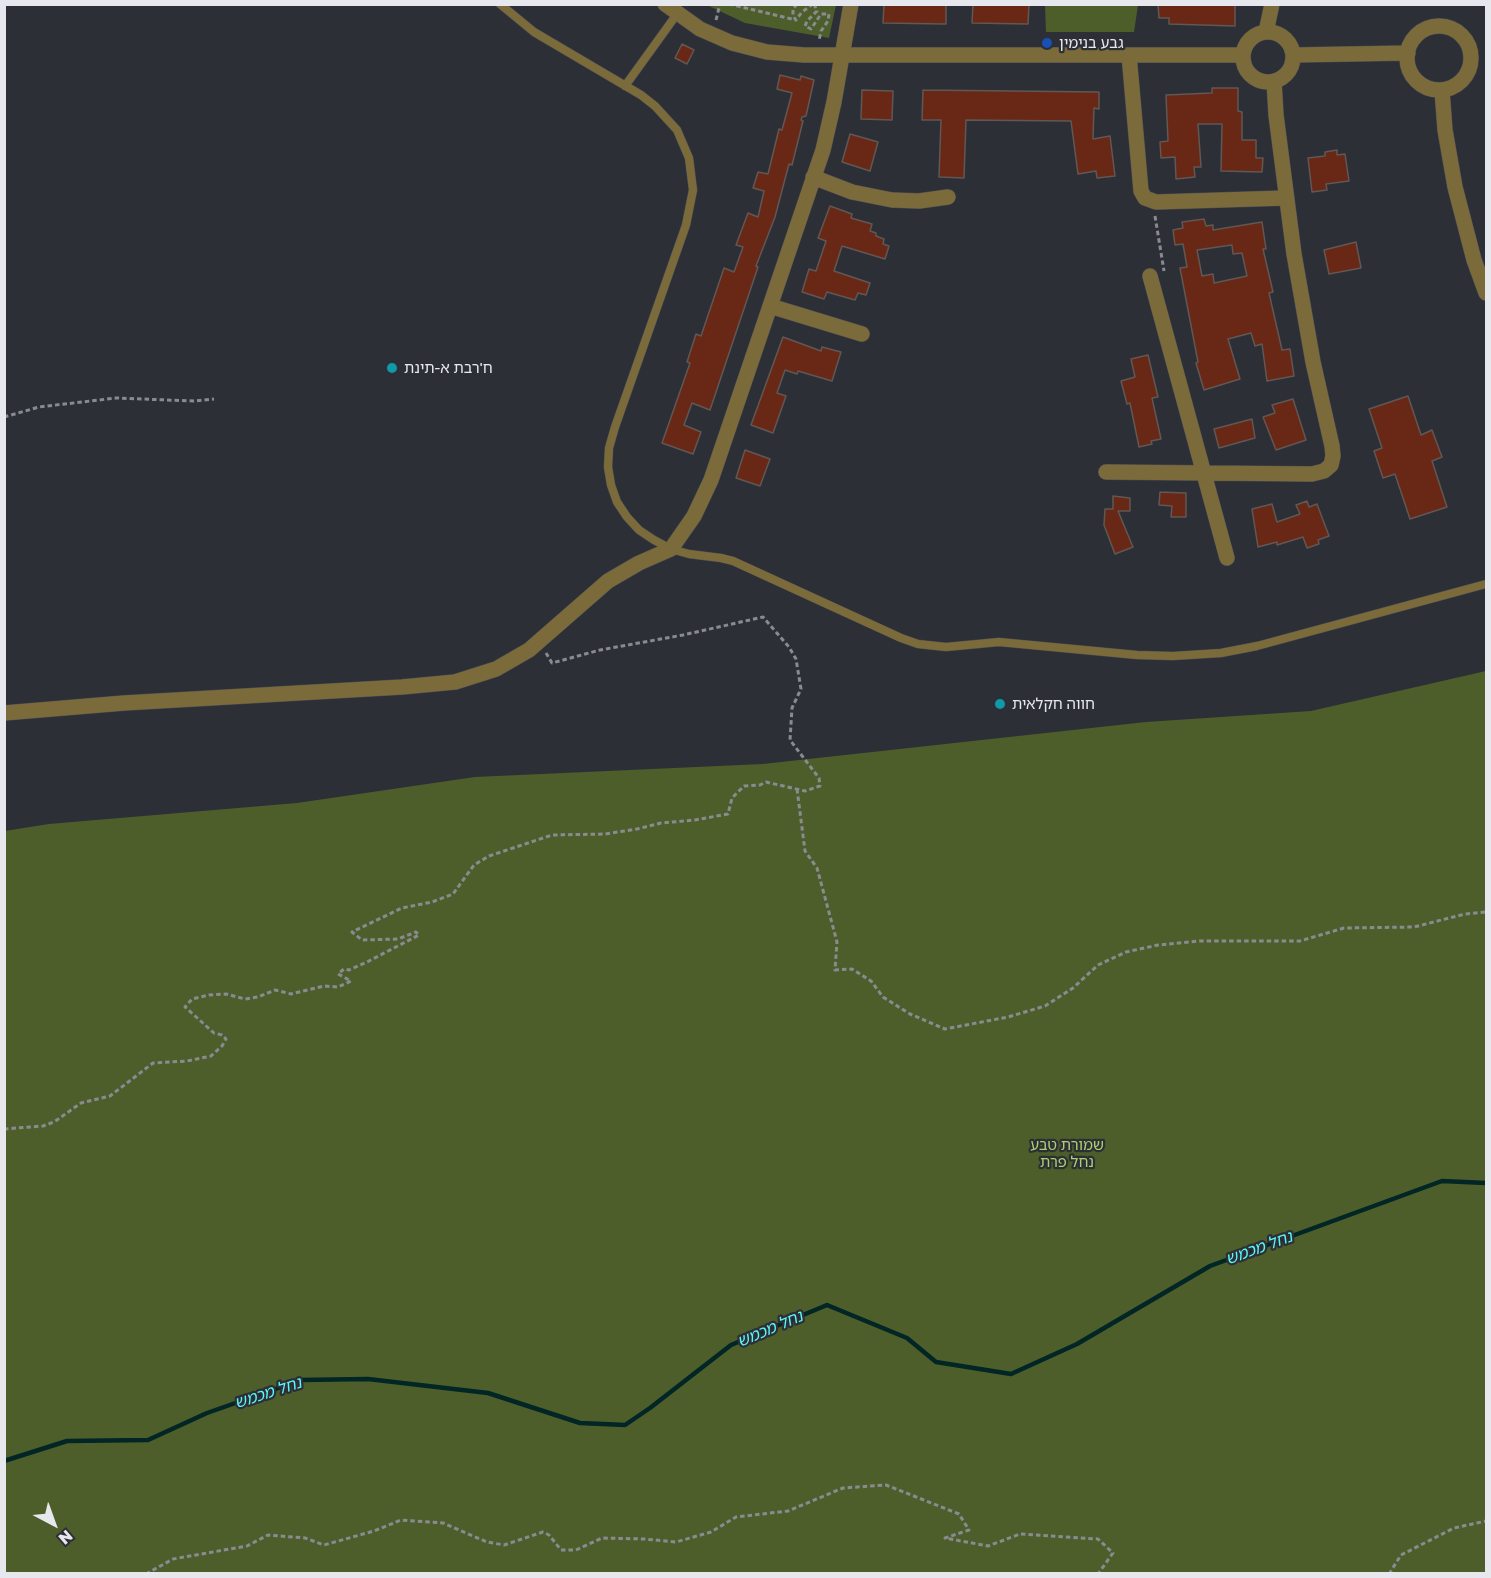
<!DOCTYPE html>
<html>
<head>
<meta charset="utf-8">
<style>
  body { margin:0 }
  #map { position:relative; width:1491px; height:1578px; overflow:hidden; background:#2d2f37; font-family:"Golos Text",sans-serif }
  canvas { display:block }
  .frame { position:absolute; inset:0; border:6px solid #e7e8ed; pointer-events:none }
  .north { position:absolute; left:24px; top:1494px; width:60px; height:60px; -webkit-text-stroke:4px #2d2f37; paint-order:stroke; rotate:139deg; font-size:16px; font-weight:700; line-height:24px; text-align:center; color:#e7e8ed }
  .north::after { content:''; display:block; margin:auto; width:21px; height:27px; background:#e7e8ed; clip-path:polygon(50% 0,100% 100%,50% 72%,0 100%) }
</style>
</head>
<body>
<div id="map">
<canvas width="1491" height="1578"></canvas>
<div class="frame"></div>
<div class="north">N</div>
</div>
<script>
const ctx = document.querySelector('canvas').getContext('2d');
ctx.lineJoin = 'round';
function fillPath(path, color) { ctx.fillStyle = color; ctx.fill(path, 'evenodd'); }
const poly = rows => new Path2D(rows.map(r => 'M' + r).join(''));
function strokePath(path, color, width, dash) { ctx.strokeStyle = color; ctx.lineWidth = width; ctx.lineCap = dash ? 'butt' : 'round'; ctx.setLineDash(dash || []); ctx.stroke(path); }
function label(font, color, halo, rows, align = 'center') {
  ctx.font = font + ' "Golos Text","Noto Sans Hebrew",sans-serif'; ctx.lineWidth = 4.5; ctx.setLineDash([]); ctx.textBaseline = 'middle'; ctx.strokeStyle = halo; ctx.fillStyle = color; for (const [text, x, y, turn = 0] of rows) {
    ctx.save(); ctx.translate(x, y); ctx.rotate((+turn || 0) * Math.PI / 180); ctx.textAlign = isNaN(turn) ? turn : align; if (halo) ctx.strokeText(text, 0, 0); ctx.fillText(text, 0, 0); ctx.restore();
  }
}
fillPath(poly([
  [707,5,836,5,829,38,745,23],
  [1045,5,1138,5,1134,32,1046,32],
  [1486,671,1486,1573,5,1573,5,831,49,824,297,803,475,777,763,764,1146,722,1311,711]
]), '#4e5e2a');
strokePath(poly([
  [4,1461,67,1441,148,1440,207,1413,301,1380,368,1379,488,1393,580,1423,625,1425,650,1408,731,1345,827,1305,907,1338,936,1362,1011,1374,1077,1344,1210,1266,1442,1181,1486,1183]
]), '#022526', 4.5);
const building = poly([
  [884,4,946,4,946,24,883,23,884,4],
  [973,4,1029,4,1028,24,972,23,973,4],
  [1158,4,1235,4,1235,26,1169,24,1169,18,1159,18,1158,4],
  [682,44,694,50,687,64,675,58,682,44],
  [780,75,800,80,801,76,814,80,806,116,802,117,801,120,803,121,792,165,789,164,775,217,756,266,758,267,710,410,692,403,684,425,701,432,693,454,662,443,690,363,687,362,696,334,701,336,724,268,734,272,743,247,736,245,748,213,758,217,764,191,753,188,758,172,768,174,779,129,782,130,792,93,777,89,780,75],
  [1212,88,1238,88,1238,111,1242,112,1242,140,1256,140,1256,158,1263,158,1262,172,1221,171,1222,124,1198,124,1201,167,1194,167,1195,177,1176,179,1175,157,1161,158,1160,142,1168,141,1166,95,1212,93,1212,88],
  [862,90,893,91,892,120,861,119,862,90],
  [923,90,1099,92,1099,109,1094,108,1093,139,1110,136,1115,176,1097,178,1096,171,1078,174,1071,121,966,120,964,178,939,177,941,120,922,120,923,90],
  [850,134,878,142,870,171,842,162,850,134],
  [1337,150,1337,155,1345,154,1349,181,1326,184,1327,190,1312,192,1308,158,1325,156,1325,152,1337,150],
  [830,206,852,214,851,218,872,224,870,231,876,233,876,236,884,239,883,244,889,246,885,259,842,246,834,271,870,283,866,295,858,293,855,300,827,292,824,299,802,292,809,269,816,271,826,241,818,238,830,206],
  [1204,219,1206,226,1213,225,1213,230,1262,222,1266,249,1263,249,1273,292,1269,293,1282,350,1290,349,1294,376,1267,381,1262,344,1255,346,1251,333,1228,339,1240,379,1204,390,1196,363,1198,362,1180,268,1187,267,1183,244,1175,245,1173,230,1183,228,1182,222,1204,219],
  [1232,245,1233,254,1242,253,1247,276,1214,283,1213,274,1202,276,1197,250,1232,245],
  [1356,242,1361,268,1329,274,1324,250,1356,242],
  [783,337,821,351,822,347,841,352,832,381,798,371,797,374,785,370,777,393,786,396,773,433,751,425,783,337],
  [1148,355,1158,397,1152,398,1161,439,1151,441,1152,444,1139,447,1130,403,1127,404,1121,381,1135,377,1131,359,1148,355],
  [1408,396,1421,435,1432,430,1442,457,1432,461,1447,507,1410,519,1395,474,1383,478,1374,451,1382,448,1369,409,1408,396],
  [1293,399,1306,440,1276,450,1263,417,1275,413,1272,405,1293,399],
  [1252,419,1255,438,1219,448,1214,429,1252,419],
  [745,450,770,459,760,486,736,478,745,450],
  [1160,492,1186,493,1186,517,1171,517,1172,506,1159,505,1160,492],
  [1113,496,1130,498,1130,511,1118,511,1133,547,1115,554,1104,525,1105,509,1113,509,1113,496],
  [1307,501,1309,507,1317,504,1329,536,1318,540,1319,544,1307,548,1303,537,1277,545,1277,542,1258,547,1252,509,1272,504,1277,522,1300,514,1296,505,1307,501]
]);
fillPath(building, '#692815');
strokePath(building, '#615754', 1.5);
const lane = poly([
  [500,4,534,32,641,95,655,106,677,130,689,158,693,190,686,225,615,427,609,448,608,467,611,485,617,502,627,517,639,530,654,540,671,549,689,554,721,558,733,561,901,638,918,644,946,647,999,642,1137,655,1173,656,1221,653,1257,646,1486,584],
  [625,86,677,14]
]);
const street = poly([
  [665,4,700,29,732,43,767,52,804,55,1243,55],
  '1407 58a32 32 0 1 1 64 0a32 32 0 1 1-64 0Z',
  [1266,32,1272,4],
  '1243 57a25 25 0 1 1 50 0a25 25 0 1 1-50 0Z',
  [1129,55,1141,191,1145,198,1156,202,1286,198],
  [1293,55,1408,53],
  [1442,90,1445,130,1455,187,1474,260,1486,293],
  [813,177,852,192,892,200,919,201,948,197],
  [1150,276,1227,558],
  [770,306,862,334],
  [1106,472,1312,474,1324,471,1331,465,1333,456,1332,446,1313,362,1294,254,1276,115,1274,81],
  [4,713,124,703,402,687,455,682,496,669,529,650,608,581,639,563,671,549,694,516,711,480,823,150,834,102,851,4]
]);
strokePath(lane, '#4b4d54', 9);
strokePath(street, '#4b4d54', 16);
strokePath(poly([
  [729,4,796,20],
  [797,4,793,9,793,16,796,20,802,12,813,4],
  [814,4,817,11,807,21,805,26,811,29,821,14,829,14,828,21,821,31,819,41],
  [716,20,720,4],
  [1155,216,1164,271],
  [4,417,39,407,116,398,194,401,214,399],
  [797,789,805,851,817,868,837,942,835,970,852,969,871,981,883,997,910,1014,945,1029,1008,1017,1045,1006,1073,988,1098,965,1126,952,1158,945,1200,941,1300,941,1344,928,1414,927,1465,914,1486,912],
  [4,1129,43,1126,54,1122,81,1103,110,1096,153,1063,187,1061,211,1056,222,1046,226,1039,222,1035,214,1033,185,1007,192,999,209,995,226,994,245,999,258,997,275,990,291,994,324,986,338,987,351,981,338,974,344,969,349,970,367,962,419,935,416,932,398,939,362,940,352,932,402,908,432,902,453,894,474,865,489,856,552,835,605,834,637,829,661,823,695,820,728,814,732,798,744,786,760,785,766,782,805,791,820,786,819,778,790,740,792,708,801,689,796,659,789,647,763,617,683,635,600,650,552,663,546,653],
  [146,1574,173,1559,247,1546,268,1535,305,1538,324,1545,374,1531,401,1520,443,1523,487,1542,504,1545,543,1532,549,1535,561,1550,576,1550,602,1538,644,1539,676,1542,711,1532,736,1517,788,1511,843,1488,886,1485,959,1514,969,1530,945,1538,988,1546,1020,1534,1098,1539,1113,1553,1098,1574],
  [1389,1574,1401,1555,1454,1528,1486,1521]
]), '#898b91', 3, [4.5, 3]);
strokePath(lane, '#7c6b3a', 8);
strokePath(street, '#7c6b3a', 15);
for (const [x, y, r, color] of [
  [1047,43,6,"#1a4fb4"],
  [392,368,6,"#0f9aa8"],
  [1000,704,6,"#0f9aa8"]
]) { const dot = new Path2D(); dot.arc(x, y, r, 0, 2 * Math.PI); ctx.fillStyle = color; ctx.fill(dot); strokePath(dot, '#2d2f37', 2); }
label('15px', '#e7e8ed', '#2d2f37', [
  ["גבע בנימין",1059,43],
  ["ח'רבת א-תינת",404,368],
  ["חווה חקלאית",1012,704]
], 'left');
label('15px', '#afce6e', '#2d2f37', [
  ["שמורת טבע",1067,1145],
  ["נחל פרת",1067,1162]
]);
label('italic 16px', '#5bf6f6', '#2d2f37', [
  ["נחל מכמש",1259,1248,-20],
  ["נחל מכמש",770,1329,-23],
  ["נחל מכמש",268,1393,-18]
]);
</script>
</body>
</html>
